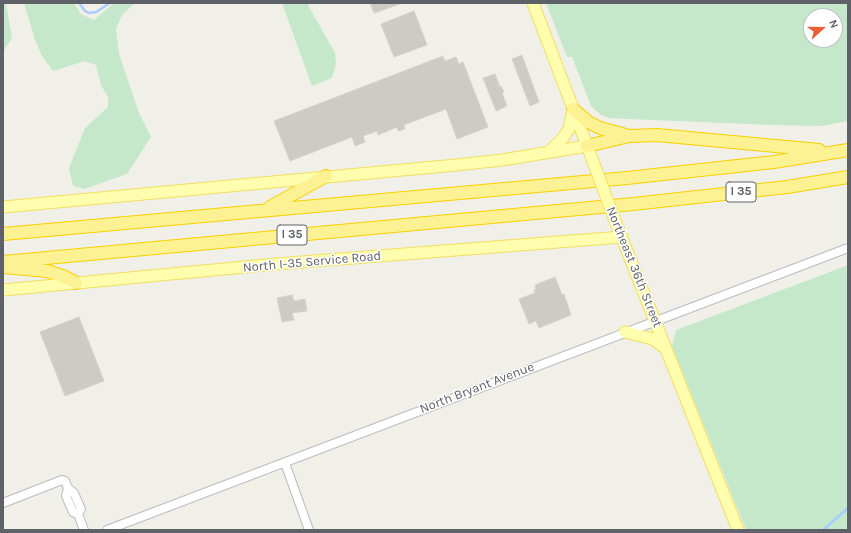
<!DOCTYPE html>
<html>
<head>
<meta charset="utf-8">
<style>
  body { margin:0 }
  #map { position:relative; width:851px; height:533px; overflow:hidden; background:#f1f0e8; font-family:Karla,sans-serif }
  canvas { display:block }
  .frame { position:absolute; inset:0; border:4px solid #5f6168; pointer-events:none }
  .north { position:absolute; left:803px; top:8px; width:40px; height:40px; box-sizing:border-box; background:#fff; border:1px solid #bfc0c3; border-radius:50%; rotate:69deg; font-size:11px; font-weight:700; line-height:16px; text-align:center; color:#5f6168 }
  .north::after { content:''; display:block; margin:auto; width:14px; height:18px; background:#ea5e35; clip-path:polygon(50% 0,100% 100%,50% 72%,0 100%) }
</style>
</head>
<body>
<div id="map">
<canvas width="851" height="533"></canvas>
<div class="frame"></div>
<div class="north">N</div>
</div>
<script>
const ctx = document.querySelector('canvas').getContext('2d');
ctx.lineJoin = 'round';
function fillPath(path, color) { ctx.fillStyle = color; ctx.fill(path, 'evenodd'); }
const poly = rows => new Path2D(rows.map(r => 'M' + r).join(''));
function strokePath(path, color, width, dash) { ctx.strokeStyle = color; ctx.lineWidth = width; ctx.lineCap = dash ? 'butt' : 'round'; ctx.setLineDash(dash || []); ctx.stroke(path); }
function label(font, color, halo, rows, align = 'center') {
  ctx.font = font + ' Karla,sans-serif'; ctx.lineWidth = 3; ctx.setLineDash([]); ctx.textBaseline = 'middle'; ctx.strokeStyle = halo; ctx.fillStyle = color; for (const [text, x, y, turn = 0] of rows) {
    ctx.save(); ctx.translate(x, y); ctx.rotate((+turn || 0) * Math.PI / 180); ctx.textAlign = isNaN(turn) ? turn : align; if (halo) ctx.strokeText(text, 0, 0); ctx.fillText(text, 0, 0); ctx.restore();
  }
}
fillPath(poly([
  [3,3,6,3,12,38,3,52],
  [24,3,74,3,81,14,94,20,114,3,135,3,122,15,116,29,119,54,139,113,151,137,127,174,84,189,73,186,69,168,85,128,108,107,108,97,101,85,96,65,85,61,53,71,42,56,35,40],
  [282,3,308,3,308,5,335,53,336,64,332,78,312,86],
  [546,3,848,3,848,121,822,126,772,125,628,119,609,118,601,115,591,106,572,57,567,57],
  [811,16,835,16,835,40,811,40],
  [848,265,848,530,746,530,672,346,676,330]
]), '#c5e8ca');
strokePath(poly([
  [79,3,85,11,89,13,96,12,110,3],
  [823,530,848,508]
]), '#aacdff', 2.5);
const building = poly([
  [370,3,400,3,400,4,374,13,370,3],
  [414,11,427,45,394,57,381,24,414,11],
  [522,55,539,102,530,106,512,59,522,55],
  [443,56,445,61,456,57,459,64,463,62,488,127,457,139,446,109,404,125,405,129,398,131,397,127,378,135,377,131,363,136,365,142,355,146,352,137,290,161,274,121,443,56],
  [495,74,500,87,501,86,504,92,502,93,507,106,496,111,483,78,495,74],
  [555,277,562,295,564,294,571,315,539,328,536,321,529,324,519,299,535,293,534,290,536,289,535,285,555,277],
  [292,295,294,301,305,299,307,311,292,313,294,320,282,322,277,298,292,295],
  [79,317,104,381,65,396,40,332,79,317]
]);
fillPath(building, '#cccbc4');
strokePath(building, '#d6d3c6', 1);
const minor = poly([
  [285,463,309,530],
  [68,488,66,496,73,512,78,514,84,530],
  [3,503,62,480,65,481,68,488,74,493,81,509,78,514],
  [107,530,848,248]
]);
const major = poly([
  [533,3,594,164],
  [549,152,563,138,569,129,573,109],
  [3,207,456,165,502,160,587,146],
  [614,218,738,530],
  [3,290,276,264,622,237],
  [625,332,653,339,666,349]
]);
const highway = poly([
  [573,109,588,122,600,128,626,135],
  [587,146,629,136,657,135,819,150],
  [270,207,326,176],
  [3,234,627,178,774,162,848,150],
  [3,262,633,204,787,187,848,177],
  [4,267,47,271,65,277,76,283]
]);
strokePath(minor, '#babbc1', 10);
strokePath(major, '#f2df60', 13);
strokePath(highway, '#f8d000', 14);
strokePath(minor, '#fff', 8);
strokePath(major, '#fffeaf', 11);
strokePath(highway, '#fdf293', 12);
const majorBridge = poly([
  [594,164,614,218]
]);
strokePath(majorBridge, '#f2df60', 13, []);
strokePath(majorBridge, '#fffeaf', 11);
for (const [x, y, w] of [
  [741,192,30],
  [292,235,30]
]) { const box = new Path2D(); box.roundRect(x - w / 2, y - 10, w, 20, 3); ctx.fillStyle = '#fff'; ctx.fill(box); strokePath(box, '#5f6168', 1); }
label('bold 12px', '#5f6168', null, [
  ["I 35",741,192],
  ["I 35",292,235]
]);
label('13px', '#5f6168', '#fff', [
  ["North I-35 Service Road",312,262,-5],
  ["Northeast 36th Street",634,267,68],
  ["North Bryant Avenue",477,388,-21]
]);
</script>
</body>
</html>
